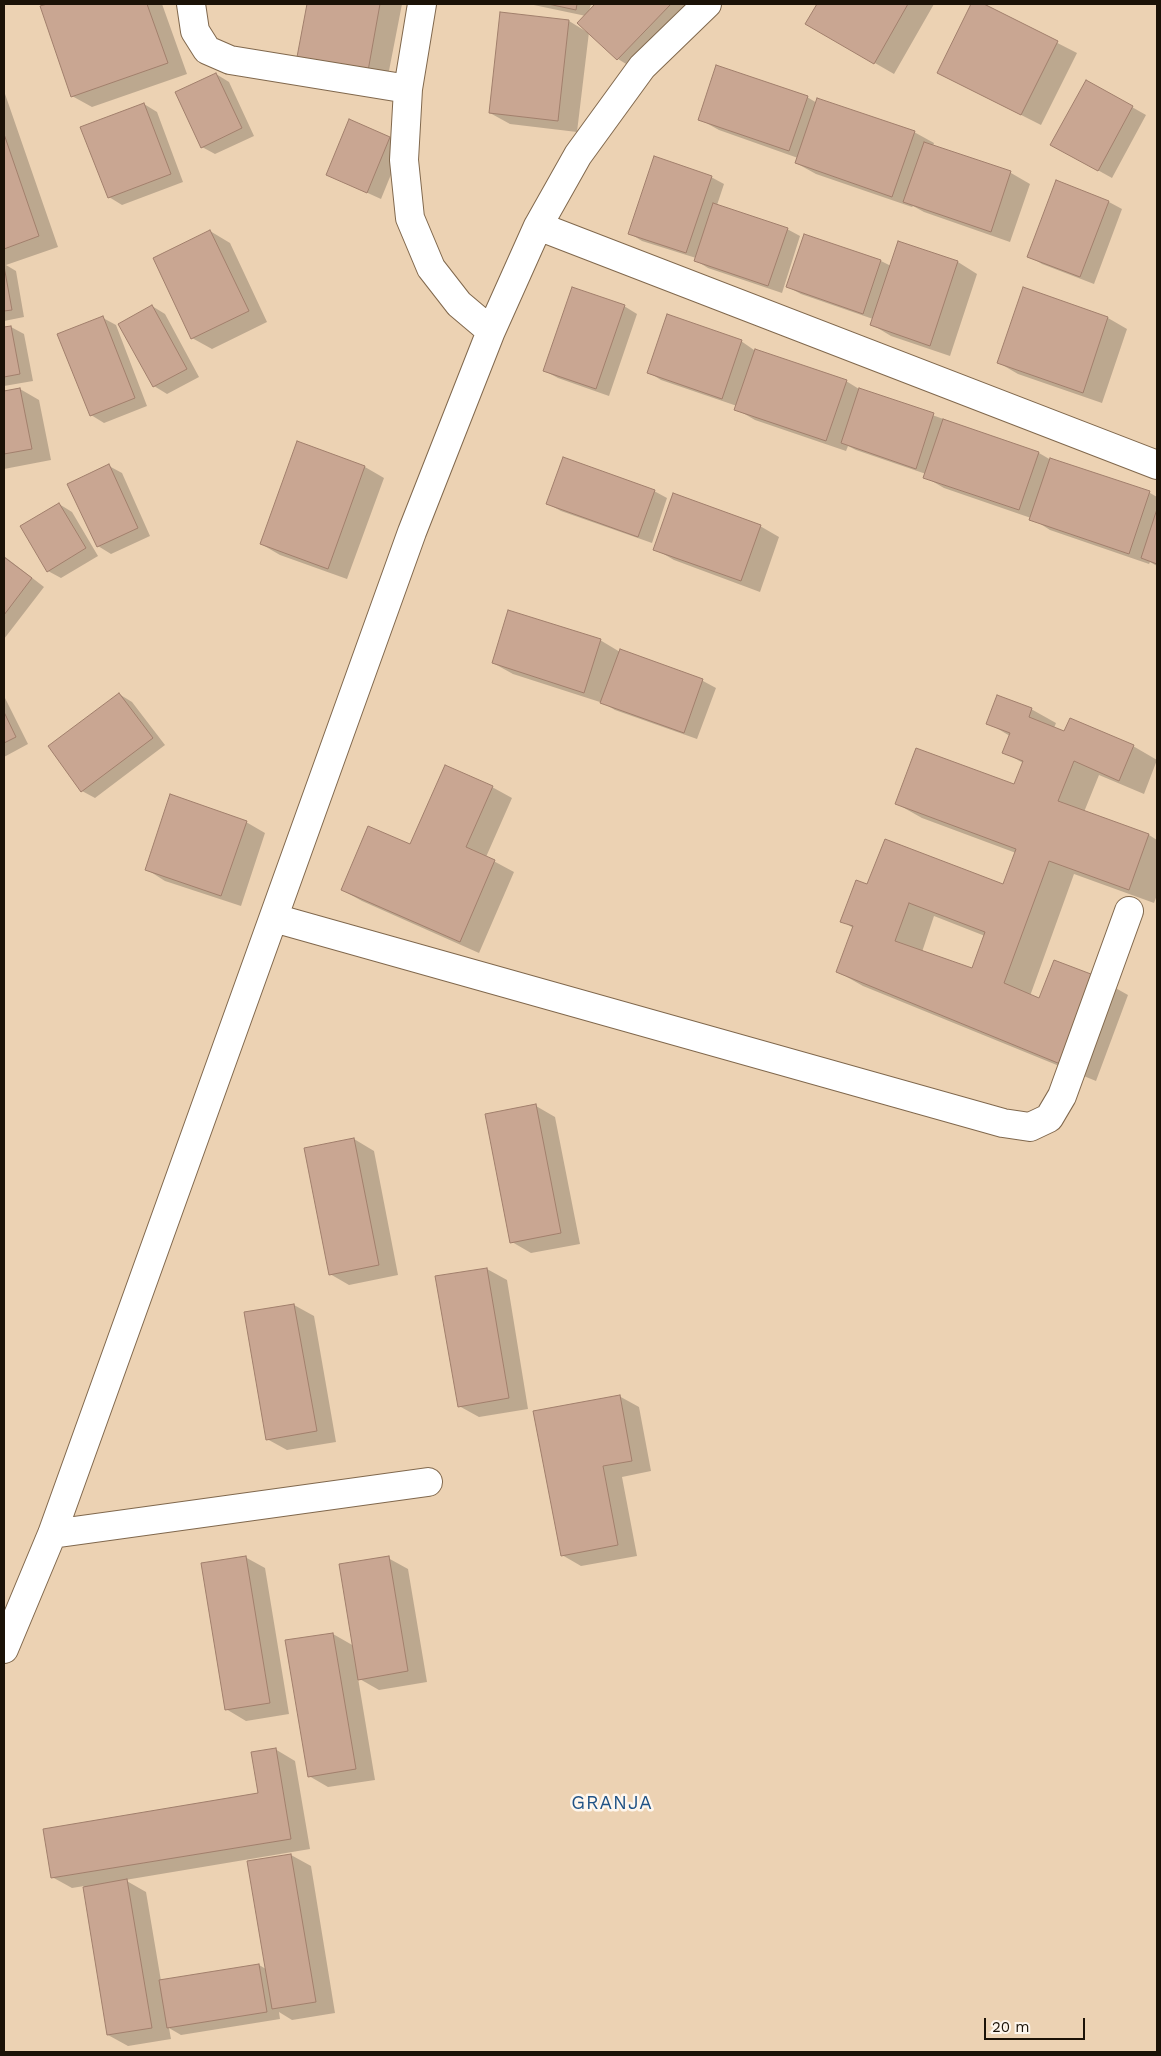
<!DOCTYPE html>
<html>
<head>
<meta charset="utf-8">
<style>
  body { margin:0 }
  #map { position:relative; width:1161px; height:2056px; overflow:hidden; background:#ecd2b3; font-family:"Work Sans",sans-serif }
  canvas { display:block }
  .frame { position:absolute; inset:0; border:5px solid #1b1207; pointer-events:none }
  .scale { position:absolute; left:984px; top:2018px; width:101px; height:22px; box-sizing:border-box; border:2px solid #1b1207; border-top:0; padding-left:6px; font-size:15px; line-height:18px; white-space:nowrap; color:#1b1207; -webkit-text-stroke:4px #fef6ed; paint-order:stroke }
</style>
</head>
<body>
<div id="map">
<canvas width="1161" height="2056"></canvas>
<div class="frame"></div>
<div class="scale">20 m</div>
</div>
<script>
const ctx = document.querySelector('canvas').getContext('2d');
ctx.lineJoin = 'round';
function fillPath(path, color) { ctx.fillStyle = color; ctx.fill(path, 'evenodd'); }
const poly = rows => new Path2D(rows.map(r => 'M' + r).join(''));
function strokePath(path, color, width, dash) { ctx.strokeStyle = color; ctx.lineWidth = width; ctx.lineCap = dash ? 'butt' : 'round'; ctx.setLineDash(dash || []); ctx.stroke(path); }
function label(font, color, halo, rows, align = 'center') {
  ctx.font = font + ' "Work Sans",sans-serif'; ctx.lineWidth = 5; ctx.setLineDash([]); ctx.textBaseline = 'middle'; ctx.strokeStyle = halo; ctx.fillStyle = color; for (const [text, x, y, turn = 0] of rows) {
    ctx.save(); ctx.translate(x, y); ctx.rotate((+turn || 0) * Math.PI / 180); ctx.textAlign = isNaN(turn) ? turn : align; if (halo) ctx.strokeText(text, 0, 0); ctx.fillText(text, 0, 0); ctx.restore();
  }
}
fillPath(poly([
  [51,4,162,4,187,74,92,107,72,96,42,7],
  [309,4,402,4,387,81,299,57],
  [529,4,591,4,589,12,597,4,684,4,688,7,631,67,618,59,589,32,577,132,510,124,490,113,502,13,569,21,587,32,586,16],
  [818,4,934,4,894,74,807,24],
  [972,4,981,4,1077,53,1041,125,938,73],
  [216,74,229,82,254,136,215,154,202,147],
  [1086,81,1146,115,1112,178,1065,152],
  [4,91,58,247,6,265,16,271,24,317,4,321],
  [807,97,817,103,914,132,934,143,933,146,1011,173,1030,184,1010,242,924,212,913,206,912,207,816,174,796,163,798,158,719,130,699,119],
  [144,104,157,112,183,182,122,205,109,197],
  [350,121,390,138,403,145,381,199,328,175],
  [711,177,724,184,717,205,787,229,800,236,782,293,708,268,695,260,696,258,642,241,629,233],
  [1056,182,1109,202,1122,209,1094,284,1042,264,1029,256],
  [210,231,230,243,267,322,212,349,192,338],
  [805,235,881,261,891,266,899,243,958,262,977,274,950,356,891,336,871,324,873,319,801,294,788,287],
  [1024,288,1108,318,1127,329,1102,403,1018,374,999,363],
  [152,306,165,314,199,377,167,394,154,386],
  [624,306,637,314,609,396,558,378,545,371],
  [103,318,116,325,147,406,104,423,91,415],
  [11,327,24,334,33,381,4,386,4,328],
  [741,341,754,350,846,381,859,389,1039,453,1051,460,1150,493,1157,497,1157,566,1150,562,1149,564,1050,530,1031,518,944,488,925,477,926,474,856,450,848,446,846,451,755,420,736,409,737,406,661,380,648,372],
  [20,389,39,400,51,460,4,469,4,392],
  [298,442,365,467,384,478,347,579,280,555,261,544],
  [109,466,122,473,150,536,111,554,98,546],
  [654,491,667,498,652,543,561,511,548,504],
  [59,504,72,512,98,556,61,578,48,571],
  [760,526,779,537,760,592,674,560,655,549],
  [4,556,44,587,4,639],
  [600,640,620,652,621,650,703,681,716,688,697,739,615,710,603,703,513,674,493,663],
  [119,694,132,702,165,745,95,798,82,791],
  [4,696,28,744,4,757],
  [1031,709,1056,723,1054,728,1065,733,1133,746,1157,760,1144,794,1099,775,1084,812,1149,835,1157,840,1157,895,1154,903,1074,874,1030,996,1040,1000,1103,981,1128,995,1096,1081,863,986,838,972,853,928,842,921,868,886,1004,886,1016,853,922,818,897,804,1014,786,1023,763,1004,752,1010,736,988,723],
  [934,916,985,936,972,970,922,952],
  [492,787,512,798,486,857,514,872,479,953,362,901,342,890,411,846],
  [246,822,265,833,241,906,165,881,146,869],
  [536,1106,555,1117,580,1244,531,1253,512,1242],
  [354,1139,374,1151,398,1275,349,1285,330,1274],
  [487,1269,507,1280,528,1409,479,1417,459,1406],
  [294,1305,314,1316,336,1442,287,1450,267,1439],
  [619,1396,639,1407,651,1471,622,1477,637,1556,581,1566,562,1555],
  [245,1557,265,1568,289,1714,246,1721,226,1709],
  [388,1558,408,1569,427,1682,379,1690,358,1678,375,1780,328,1787,309,1776,333,1634,354,1646],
  [275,1749,295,1761,310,1849,125,1880,146,1892,161,1981,259,1965,266,1969,291,1855,311,1866,335,2013,292,2020,279,2012,280,2019,181,2035,169,2028,171,2039,128,2046,108,2035,84,1886,72,1888,52,1877,259,1794]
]), '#0003');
const building = poly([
  [47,4,147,4,168,63,71,97,40,6,47,4],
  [307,4,380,4,368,71,297,57,307,4],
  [548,4,577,4,576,10,548,4],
  [595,4,671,4,617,60,577,23,595,4],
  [817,4,908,4,874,64,805,24,817,4],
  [971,4,984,4,1058,41,1021,115,937,73,971,4],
  [500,12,569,20,558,121,489,113,500,12],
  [716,65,808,96,789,151,698,120,716,65],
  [216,73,242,128,201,148,175,92,216,73],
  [1086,80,1133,106,1098,171,1050,145,1086,80],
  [817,98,915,131,892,197,795,163,817,98],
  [144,103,171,174,108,198,80,127,144,103],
  [349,119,390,137,367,193,326,175,349,119],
  [4,134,39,236,4,249,4,134],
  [924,142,1011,171,991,232,903,202,924,142],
  [654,156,712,176,686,253,628,234,654,156],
  [1056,180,1109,201,1080,277,1027,257,1056,180],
  [713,203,788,228,768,286,694,261,713,203],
  [210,230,249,311,191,339,153,258,210,230],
  [804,234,881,260,863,314,786,287,804,234],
  [898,241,958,261,930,346,870,325,898,241],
  [4,266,12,310,4,311,4,266],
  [572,287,625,305,596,389,543,371,572,287],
  [1023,287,1108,317,1083,393,997,363,1023,287],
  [152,305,187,369,153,387,118,324,152,305],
  [667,314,742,340,722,399,647,373,667,314],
  [103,316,135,398,90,416,57,334,103,316],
  [11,326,20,374,4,377,4,327,11,326],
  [755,349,847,380,826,441,734,410,755,349],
  [20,388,32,449,4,454,4,391,20,388],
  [859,388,934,413,916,469,841,443,859,388],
  [943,419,1039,452,1019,510,923,478,943,419],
  [297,441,365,466,328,569,260,544,297,441],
  [563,457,655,490,638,537,546,504,563,457],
  [1050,458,1150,491,1129,554,1029,520,1050,458],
  [109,464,138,528,97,547,67,484,109,464],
  [673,493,761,525,741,581,653,550,673,493],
  [59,503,86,548,47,572,20,526,59,503],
  [1157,509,1157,564,1141,558,1157,509],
  [4,557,32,578,4,615,4,557],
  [508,610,601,639,584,693,492,663,508,610],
  [620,649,703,679,684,733,600,703,620,649],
  [119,693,153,738,81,792,48,746,119,693],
  [997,695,1032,708,1029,717,1064,731,1070,718,1134,745,1119,781,1074,761,1058,801,1149,834,1129,890,1049,861,1004,983,1039,998,1054,960,1104,979,1070,1068,836,972,853,926,840,922,856,880,867,884,885,839,1003,884,1016,849,895,804,916,748,1014,784,1023,761,1002,753,1010,733,986,724,997,695],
  [909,903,985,932,972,968,895,941,909,903],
  [4,712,16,737,4,743,4,712],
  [445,765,493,786,466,847,495,860,460,942,341,890,368,826,410,844,445,765],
  [170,794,247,821,221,896,145,870,170,794],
  [536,1104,561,1233,510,1243,485,1114,536,1104],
  [354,1138,379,1265,329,1275,304,1148,354,1138],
  [487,1268,509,1398,458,1407,435,1276,487,1268],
  [294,1304,317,1431,266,1440,244,1312,294,1304],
  [620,1395,632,1461,603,1466,618,1545,561,1556,533,1411,620,1395],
  [246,1556,270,1703,225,1710,201,1563,246,1556],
  [389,1556,408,1671,358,1680,339,1564,389,1556],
  [333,1633,356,1769,308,1777,285,1640,333,1633],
  [276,1748,291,1839,51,1878,43,1829,258,1793,251,1752,276,1748],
  [291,1854,316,2002,272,2009,247,1861,291,1854],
  [127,1879,152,2028,107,2035,83,1887,127,1879],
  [259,1964,267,2012,167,2028,159,1980,259,1964]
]);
fillPath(building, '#c9a692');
strokePath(building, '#a17f6c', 1);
const minor = poly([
  [191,4,195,31,207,50,230,60,408,89],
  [422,4,408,89,404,160,410,218,431,268,459,304,491,331],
  [538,226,1157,465],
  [274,918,1003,1123,1030,1127,1049,1118,1062,1096,1129,911],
  [52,1534,428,1482],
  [4,1649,52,1534,412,532,491,331,538,226,578,155,642,67,707,4]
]);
strokePath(minor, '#80684d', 30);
strokePath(minor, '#fff', 28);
ctx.letterSpacing = '1px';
label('19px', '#205285', '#fef6ed', [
  ["GRANJA",612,1803]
]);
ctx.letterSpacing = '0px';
</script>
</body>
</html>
